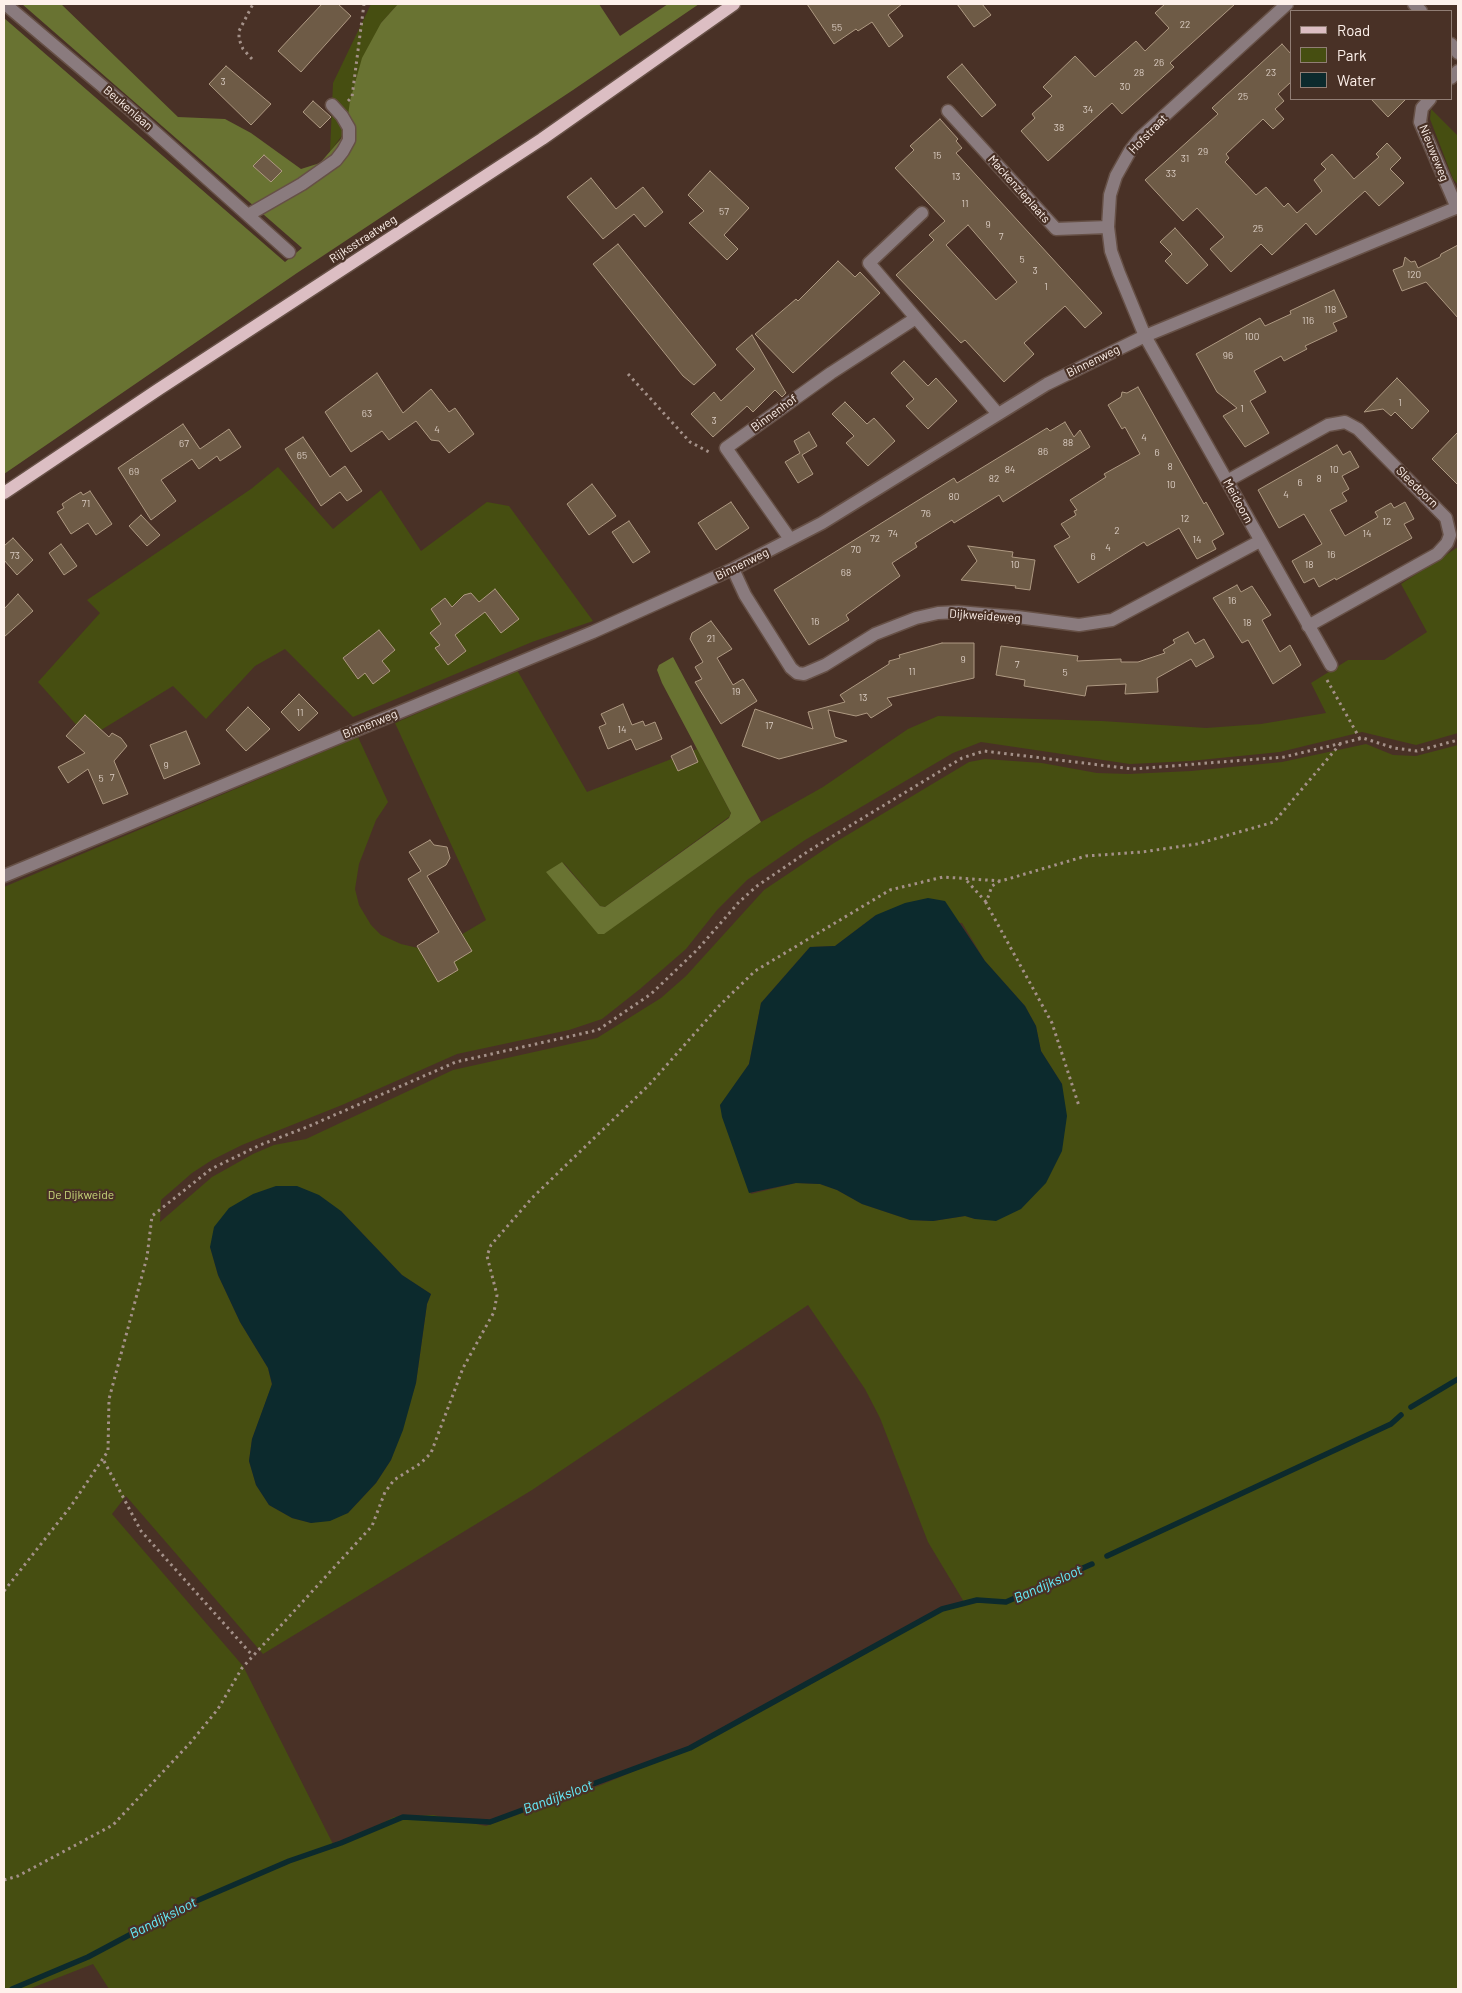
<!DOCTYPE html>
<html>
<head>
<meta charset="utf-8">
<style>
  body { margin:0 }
  #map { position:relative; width:1462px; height:1993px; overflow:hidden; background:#493126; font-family:Barlow,sans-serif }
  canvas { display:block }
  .frame { position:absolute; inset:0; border:5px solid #fef1eb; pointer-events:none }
  .legend { position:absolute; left:1290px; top:10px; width:162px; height:90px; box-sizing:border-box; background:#493126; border:1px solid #917e75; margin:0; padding:6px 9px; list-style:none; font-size:15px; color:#fef1eb }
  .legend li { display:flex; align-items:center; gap:10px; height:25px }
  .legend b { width:25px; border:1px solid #917e75 }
</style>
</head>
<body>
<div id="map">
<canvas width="1462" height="1993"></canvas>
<div class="frame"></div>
<ul class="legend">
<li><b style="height:6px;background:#dcbec3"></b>Road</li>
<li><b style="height:14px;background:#464e11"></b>Park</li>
<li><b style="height:14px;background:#0c2a2d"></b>Water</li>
</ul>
</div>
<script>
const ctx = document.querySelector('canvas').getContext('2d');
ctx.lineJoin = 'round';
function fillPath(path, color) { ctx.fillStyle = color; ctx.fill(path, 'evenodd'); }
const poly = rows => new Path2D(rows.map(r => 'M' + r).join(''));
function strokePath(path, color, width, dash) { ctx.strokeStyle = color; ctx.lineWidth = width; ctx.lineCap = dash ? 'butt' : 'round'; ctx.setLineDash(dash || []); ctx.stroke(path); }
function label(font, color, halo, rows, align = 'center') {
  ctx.font = font + ' Barlow,sans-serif'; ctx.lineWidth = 4.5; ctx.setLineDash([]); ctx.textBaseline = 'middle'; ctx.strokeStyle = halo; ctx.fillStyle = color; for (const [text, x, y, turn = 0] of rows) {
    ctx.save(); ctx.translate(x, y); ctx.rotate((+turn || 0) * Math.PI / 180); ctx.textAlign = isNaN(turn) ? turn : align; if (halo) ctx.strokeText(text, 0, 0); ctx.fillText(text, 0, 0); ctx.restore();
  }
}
fillPath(poly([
  [371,4,398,4,381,23,346,130,330,152,333,83],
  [1431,109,1458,136,1458,185,1453,179,1430,119],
  [278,467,333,529,381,490,421,551,487,502,509,506,593,621,532,642,353,717,285,649,255,666,206,719,173,686,88,738,38,682,100,613,87,600,251,489],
  [1458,547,1458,733,1416,745,1362,732,1280,752,1190,761,1130,764,981,742,953,753,805,840,747,880,717,910,686,949,640,989,602,1019,569,1030,457,1054,342,1105,242,1145,212,1160,192,1173,161,1200,160,1222,212,1177,253,1154,274,1145,306,1139,453,1070,597,1038,661,998,686,976,764,890,834,843,969,762,985,759,1042,763,1097,773,1129,774,1191,771,1282,762,1366,744,1393,755,1416,756,1458,745,1458,1989,109,1989,93,1964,29,1989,4,1989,4,887,358,737,388,802,376,820,359,864,355,889,359,905,371,925,381,935,401,944,418,948,459,936,486,920,395,723,517,670,587,792,697,749,731,813,729,817,605,907,600,906,563,862,603,934,761,822,823,787,908,729,938,716,1102,721,1206,728,1261,724,1326,713,1311,683,1348,660,1384,660,1427,632,1401,584],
  [876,915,962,923,985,961,1025,1006,1036,1026,1041,1051,1062,1084,975,1219,965,1216,933,1221,910,1220,862,1204,837,1190,820,1184,796,1183,751,1194,740,1166,720,1106,749,1064,761,1003,810,947,835,946],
  [341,1211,402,1275,431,1294,427,1304,416,1383,391,1460,376,1483,348,1513,311,1523,292,1518,269,1505,256,1485,249,1461,252,1439,272,1385,268,1368,240,1322,218,1275,210,1247],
  [808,1305,865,1389,880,1418,928,1542,964,1602,943,1610,770,1707,690,1748,601,1785,486,1826,433,1815,394,1817,335,1848,243,1666,112,1514,126,1496,263,1654,532,1490]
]), '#464e11');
fillPath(poly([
  [22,4,61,4,178,117,225,119,251,133,301,169,320,163,340,140,346,130,350,101,362,58,381,23,398,4,599,4,620,36,668,4,699,4,573,90,297,273,4,474,4,18,285,262,302,248],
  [673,657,761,822,604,934,598,934,546,872,562,862,600,906,605,907,729,818,731,813,662,683,657,670,659,665]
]), '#697332');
fillPath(poly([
  [928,898,945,901,985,961,1025,1006,1036,1026,1041,1051,1062,1084,1067,1116,1062,1151,1046,1183,1021,1209,996,1221,975,1219,965,1216,933,1221,910,1220,862,1204,837,1190,820,1184,796,1183,749,1193,722,1117,720,1105,749,1064,761,1003,810,947,835,946,876,915,905,903],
  [276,1186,297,1186,319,1195,341,1211,402,1275,431,1294,427,1304,416,1383,403,1430,391,1460,376,1483,348,1513,330,1521,311,1523,292,1518,269,1505,256,1485,249,1461,252,1439,272,1384,268,1368,240,1322,218,1275,210,1247,214,1227,229,1208,253,1194]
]), '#0c2a2d');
strokePath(poly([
  [1411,1407,1458,1379],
  [1107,1556,1391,1424,1401,1415],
  [12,1989,88,1957,180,1908,289,1861,341,1843,403,1817,490,1822,690,1748,942,1609,977,1600,1006,1602,1092,1564]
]), '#0c2a2d', 5.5);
const building = poly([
  [322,4,338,4,351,16,301,72,278,51,322,4],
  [807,4,902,4,888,15,903,36,889,47,872,22,858,31,856,29,834,44,807,4],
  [957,4,982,4,991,15,974,27,957,4],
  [1165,4,1235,4,1170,63,1174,67,1122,114,1112,103,1048,161,1021,131,1035,118,1032,114,1052,96,1043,87,1075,56,1095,77,1136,41,1145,51,1169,28,1155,13,1165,4],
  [1282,44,1291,54,1291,82,1278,94,1284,101,1275,109,1284,119,1273,129,1263,119,1226,154,1229,158,1225,162,1256,195,1266,187,1284,207,1288,203,1297,213,1322,191,1314,180,1326,169,1321,164,1332,154,1354,179,1379,157,1376,154,1387,143,1401,158,1390,169,1404,183,1379,206,1365,191,1316,235,1306,223,1272,255,1261,244,1231,272,1210,249,1224,237,1197,208,1183,221,1145,180,1218,114,1212,108,1282,44],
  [962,64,996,105,982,117,947,77,962,64],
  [226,66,271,104,251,125,209,84,226,66],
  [1371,99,1406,99,1388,117,1371,99],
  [313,101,331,117,320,128,303,112,313,101],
  [940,119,958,139,956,141,962,148,956,153,1102,313,1085,328,1065,306,1024,343,1034,354,1004,382,965,340,961,343,896,275,934,240,929,235,945,221,895,168,914,150,910,146,940,119],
  [968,225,1017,282,996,300,946,245,968,225],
  [264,155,282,171,271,182,253,166,264,155],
  [710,171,749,208,724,235,738,249,727,260,689,223,704,211,688,195,710,171],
  [591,178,616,209,643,187,663,212,645,227,634,214,603,239,567,197,591,178],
  [1175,228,1208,265,1187,284,1165,261,1172,254,1160,242,1175,228],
  [618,244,716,365,694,385,683,376,593,264,618,244],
  [1458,245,1458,318,1426,282,1402,291,1393,270,1403,266,1405,257,1411,262,1415,261,1418,268,1440,257,1441,254,1458,245],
  [838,261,855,277,860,272,880,293,793,373,755,334,796,299,798,301,838,261],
  [1334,290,1347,317,1333,323,1337,331,1305,346,1307,349,1284,361,1281,356,1254,371,1266,392,1250,401,1269,433,1245,447,1223,416,1237,408,1217,392,1196,354,1260,318,1265,326,1291,314,1290,311,1334,290],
  [752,335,786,393,782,397,775,390,753,412,747,406,713,437,691,414,714,392,721,401,755,369,736,349,752,335],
  [904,361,928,386,936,378,957,401,928,429,906,406,914,399,891,373,904,361],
  [377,373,403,413,431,389,449,412,455,408,474,434,449,453,439,441,431,440,416,421,389,440,382,431,351,452,325,412,377,373],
  [1397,378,1429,411,1412,429,1395,412,1391,416,1383,409,1364,412,1397,378],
  [1138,387,1204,504,1206,502,1224,534,1212,541,1216,549,1197,559,1179,528,1147,546,1144,542,1078,583,1054,546,1070,537,1061,524,1076,515,1074,511,1077,510,1070,500,1106,477,1104,474,1140,454,1125,427,1122,429,1108,405,1121,397,1122,392,1127,393,1138,387],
  [845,402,867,424,874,418,895,441,868,466,846,443,854,436,832,414,845,402],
  [1065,422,1074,437,1080,430,1090,447,1003,502,999,495,954,523,952,520,915,543,917,547,892,563,900,576,846,615,849,620,809,645,774,590,954,478,957,483,1047,428,1050,431,1065,422],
  [183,424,200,449,229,429,241,447,220,461,217,456,199,469,192,459,161,480,176,501,151,520,118,468,183,424],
  [809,432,817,446,802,455,813,474,798,483,785,462,800,453,794,441,809,432],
  [1458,432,1458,485,1432,459,1458,432],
  [303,437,330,477,345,466,362,491,347,501,340,492,321,506,285,449,303,437],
  [1337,445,1343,455,1350,451,1359,467,1342,476,1349,489,1342,493,1347,501,1330,510,1345,536,1378,517,1375,512,1391,503,1394,508,1405,502,1414,519,1404,524,1412,538,1336,580,1335,578,1319,587,1314,578,1304,583,1292,561,1322,544,1304,514,1279,528,1258,490,1337,445],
  [592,484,616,516,589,535,567,504,592,484],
  [90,491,112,524,96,535,88,523,71,534,57,512,64,508,62,504,71,498,81,492,83,495,90,491],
  [731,502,749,528,716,550,698,523,731,502],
  [141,515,160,535,147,546,129,526,141,515],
  [629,521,650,552,633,563,612,532,629,521],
  [13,538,33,560,17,575,4,560,4,546,13,538],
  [61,544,77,566,64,575,49,553,61,544],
  [968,546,1013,552,1012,557,1035,560,1030,590,1015,588,1016,586,961,580,977,561,968,546],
  [1237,585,1241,592,1252,586,1271,615,1262,620,1280,652,1290,645,1301,665,1273,684,1248,640,1242,643,1213,598,1237,585],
  [495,589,519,619,501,633,485,612,455,635,466,651,448,665,435,648,440,645,430,633,441,624,431,609,445,598,452,607,464,595,471,593,479,602,495,589],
  [18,594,33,611,4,637,4,609,18,594],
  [711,621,732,649,717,658,733,685,743,679,757,701,721,724,695,682,702,679,695,667,703,662,690,639,692,633,711,621],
  [379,630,395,650,382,661,390,671,373,684,365,673,358,679,343,658,379,630],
  [1188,632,1195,644,1204,639,1214,657,1196,667,1191,659,1157,678,1158,692,1125,694,1126,684,1087,686,1085,696,1024,686,1025,680,996,675,1001,646,1078,656,1077,661,1121,659,1121,662,1138,662,1165,653,1163,650,1175,643,1173,640,1188,632],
  [942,643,974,643,974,678,887,698,892,705,871,718,867,713,856,716,828,710,835,737,847,741,779,759,742,746,755,709,813,729,808,712,845,702,840,695,889,664,889,661,900,658,899,655,942,643],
  [299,694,318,713,299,731,281,712,299,694],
  [623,704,632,725,643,721,645,726,655,722,662,739,636,750,631,739,608,749,599,727,606,724,601,714,623,704],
  [248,707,270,729,246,751,226,730,248,707],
  [85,715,109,737,112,733,121,738,127,746,114,761,128,794,103,804,88,769,68,783,58,767,85,753,66,736,85,715],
  [186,731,200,764,164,779,150,745,186,731],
  [691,746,698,762,678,771,671,756,691,746],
  [430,840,434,845,447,847,450,858,446,865,427,876,472,951,454,962,458,970,438,982,417,946,439,932,408,879,421,871,409,852,430,840]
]);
fillPath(building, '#6e5b46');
strokePath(building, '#ae9982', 1);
const minor = poly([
  [5,4,127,107,289,252],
  [1287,4,1140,138,1130,151,1116,176,1110,195,1108,227,1111,251,1119,273,1145,336,1331,665],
  [1414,4,1421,11],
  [1451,44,1458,53],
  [1451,78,1458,71],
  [1430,99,1422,108,1420,122,1457,208],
  [948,111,1056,229,1108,227],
  [922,213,869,263,998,414],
  [248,215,302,184,336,160,343,151,349,140,349,128,342,116,332,105],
  [1227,481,1328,425,1345,422,1358,429,1446,518,1450,535,1447,543,1437,554,1308,626],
  [790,539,726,448,831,373,916,318],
  [733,569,745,595,791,668,797,673,804,674,825,665,875,634,916,618,938,613,958,612,1017,617,1079,625,1112,620,1260,541],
  [4,876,593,632,733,569,822,523,1047,384,1145,336,1458,207]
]);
const major = poly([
  [4,493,159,389,542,139,734,4]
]);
strokePath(minor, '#665046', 15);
strokePath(major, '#665046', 15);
strokePath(poly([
  [252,59,243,49,239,39,239,31,253,4],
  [348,101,352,97,364,4],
  [628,374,690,442,711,453],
  [1327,680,1360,739],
  [967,881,986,902],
  [1000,881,992,886,986,903,1052,1023,1079,1106],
  [104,1461,141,1531,253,1656],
  [4,1591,71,1506,108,1451,109,1399,147,1257,152,1216,211,1169,260,1145,307,1127,456,1062,598,1030,651,994,698,949,739,902,757,886,810,850,962,758,984,751,1133,769,1284,757,1363,738,1394,748,1417,751,1458,740],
  [4,1880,18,1876,113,1825,191,1742,218,1709,242,1668,253,1656,372,1526,385,1492,394,1480,421,1463,431,1453,463,1368,494,1312,497,1295,487,1256,491,1245,532,1198,649,1085,719,1006,755,971,890,890,943,877,1001,881,1086,856,1142,852,1197,844,1274,822,1341,743]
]), '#a49189', 3, [2.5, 4]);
strokePath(minor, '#8a7b7e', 12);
strokePath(major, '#dcbec3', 12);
label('10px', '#daccc2', null, [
  ["22",1185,25],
  ["55",837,28],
  ["26",1159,63],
  ["28",1139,73],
  ["23",1271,73],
  ["3",223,82],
  ["30",1125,87],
  ["25",1243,97],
  ["34",1088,110],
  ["38",1059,128],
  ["29",1203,152],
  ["15",937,156],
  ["31",1185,159],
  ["33",1171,174],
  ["13",956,177],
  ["11",965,204],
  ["57",724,212],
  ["9",988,225],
  ["25",1258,229],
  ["7",1001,237],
  ["5",1022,260],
  ["3",1035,271],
  ["120",1414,275],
  ["1",1046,287],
  ["118",1330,310],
  ["116",1308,321],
  ["100",1252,337],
  ["96",1228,356],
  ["1",1400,403],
  ["1",1242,409],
  ["63",367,414],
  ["3",714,421],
  ["4",437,430],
  ["4",1144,438],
  ["88",1068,443],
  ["67",184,444],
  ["86",1043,452],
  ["6",1157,453],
  ["65",302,456],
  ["8",1170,467],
  ["84",1010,470],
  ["10",1334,470],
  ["69",134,472],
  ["82",994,479],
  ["8",1319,479],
  ["6",1300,483],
  ["10",1171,485],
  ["4",1286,495],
  ["80",954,497],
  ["71",86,504],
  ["76",926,514],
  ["12",1185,519],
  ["12",1387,522],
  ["2",1117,531],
  ["74",893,534],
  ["14",1367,534],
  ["72",875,539],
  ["14",1197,540],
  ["4",1108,548],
  ["70",856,550],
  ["16",1331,555],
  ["73",15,556],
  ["6",1093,557],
  ["10",1015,565],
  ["18",1309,565],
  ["68",846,573],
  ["16",1232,601],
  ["16",815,622],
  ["18",1247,623],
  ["21",711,639],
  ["9",963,660],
  ["7",1017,665],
  ["11",912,672],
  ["5",1065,673],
  ["19",736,692],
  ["13",863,698],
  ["11",300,713],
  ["17",769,726],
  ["14",622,730],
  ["9",166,766],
  ["7",112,778],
  ["5",101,779]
]);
label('12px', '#fef1eb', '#493126', [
  ["Beukenlaan",128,108,41],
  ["Hofstraat",1148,134,-46],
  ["Nieuweweg",1434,153,68],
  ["Mackenzieplaats",1019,189,48],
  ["Rijksstraatweg",363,239,-33],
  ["Binnenweg",1093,361,-26],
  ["Binnenhof",774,413,-36],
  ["Sleedoorn",1417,487,44],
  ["Meidoorn",1238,501,61],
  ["Binnenweg",742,564,-26],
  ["Dijkweideweg",985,616,4],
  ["Binnenweg",370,724,-22]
]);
label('12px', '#c8d77a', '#493126', [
  ["De Dijkweide",81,1195]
]);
label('italic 14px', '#66eefd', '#493126', [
  ["Bandijksloot",1048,1584,-24],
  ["Bandijksloot",558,1797,-20],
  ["Bandijksloot",163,1918,-27]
]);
</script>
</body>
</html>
